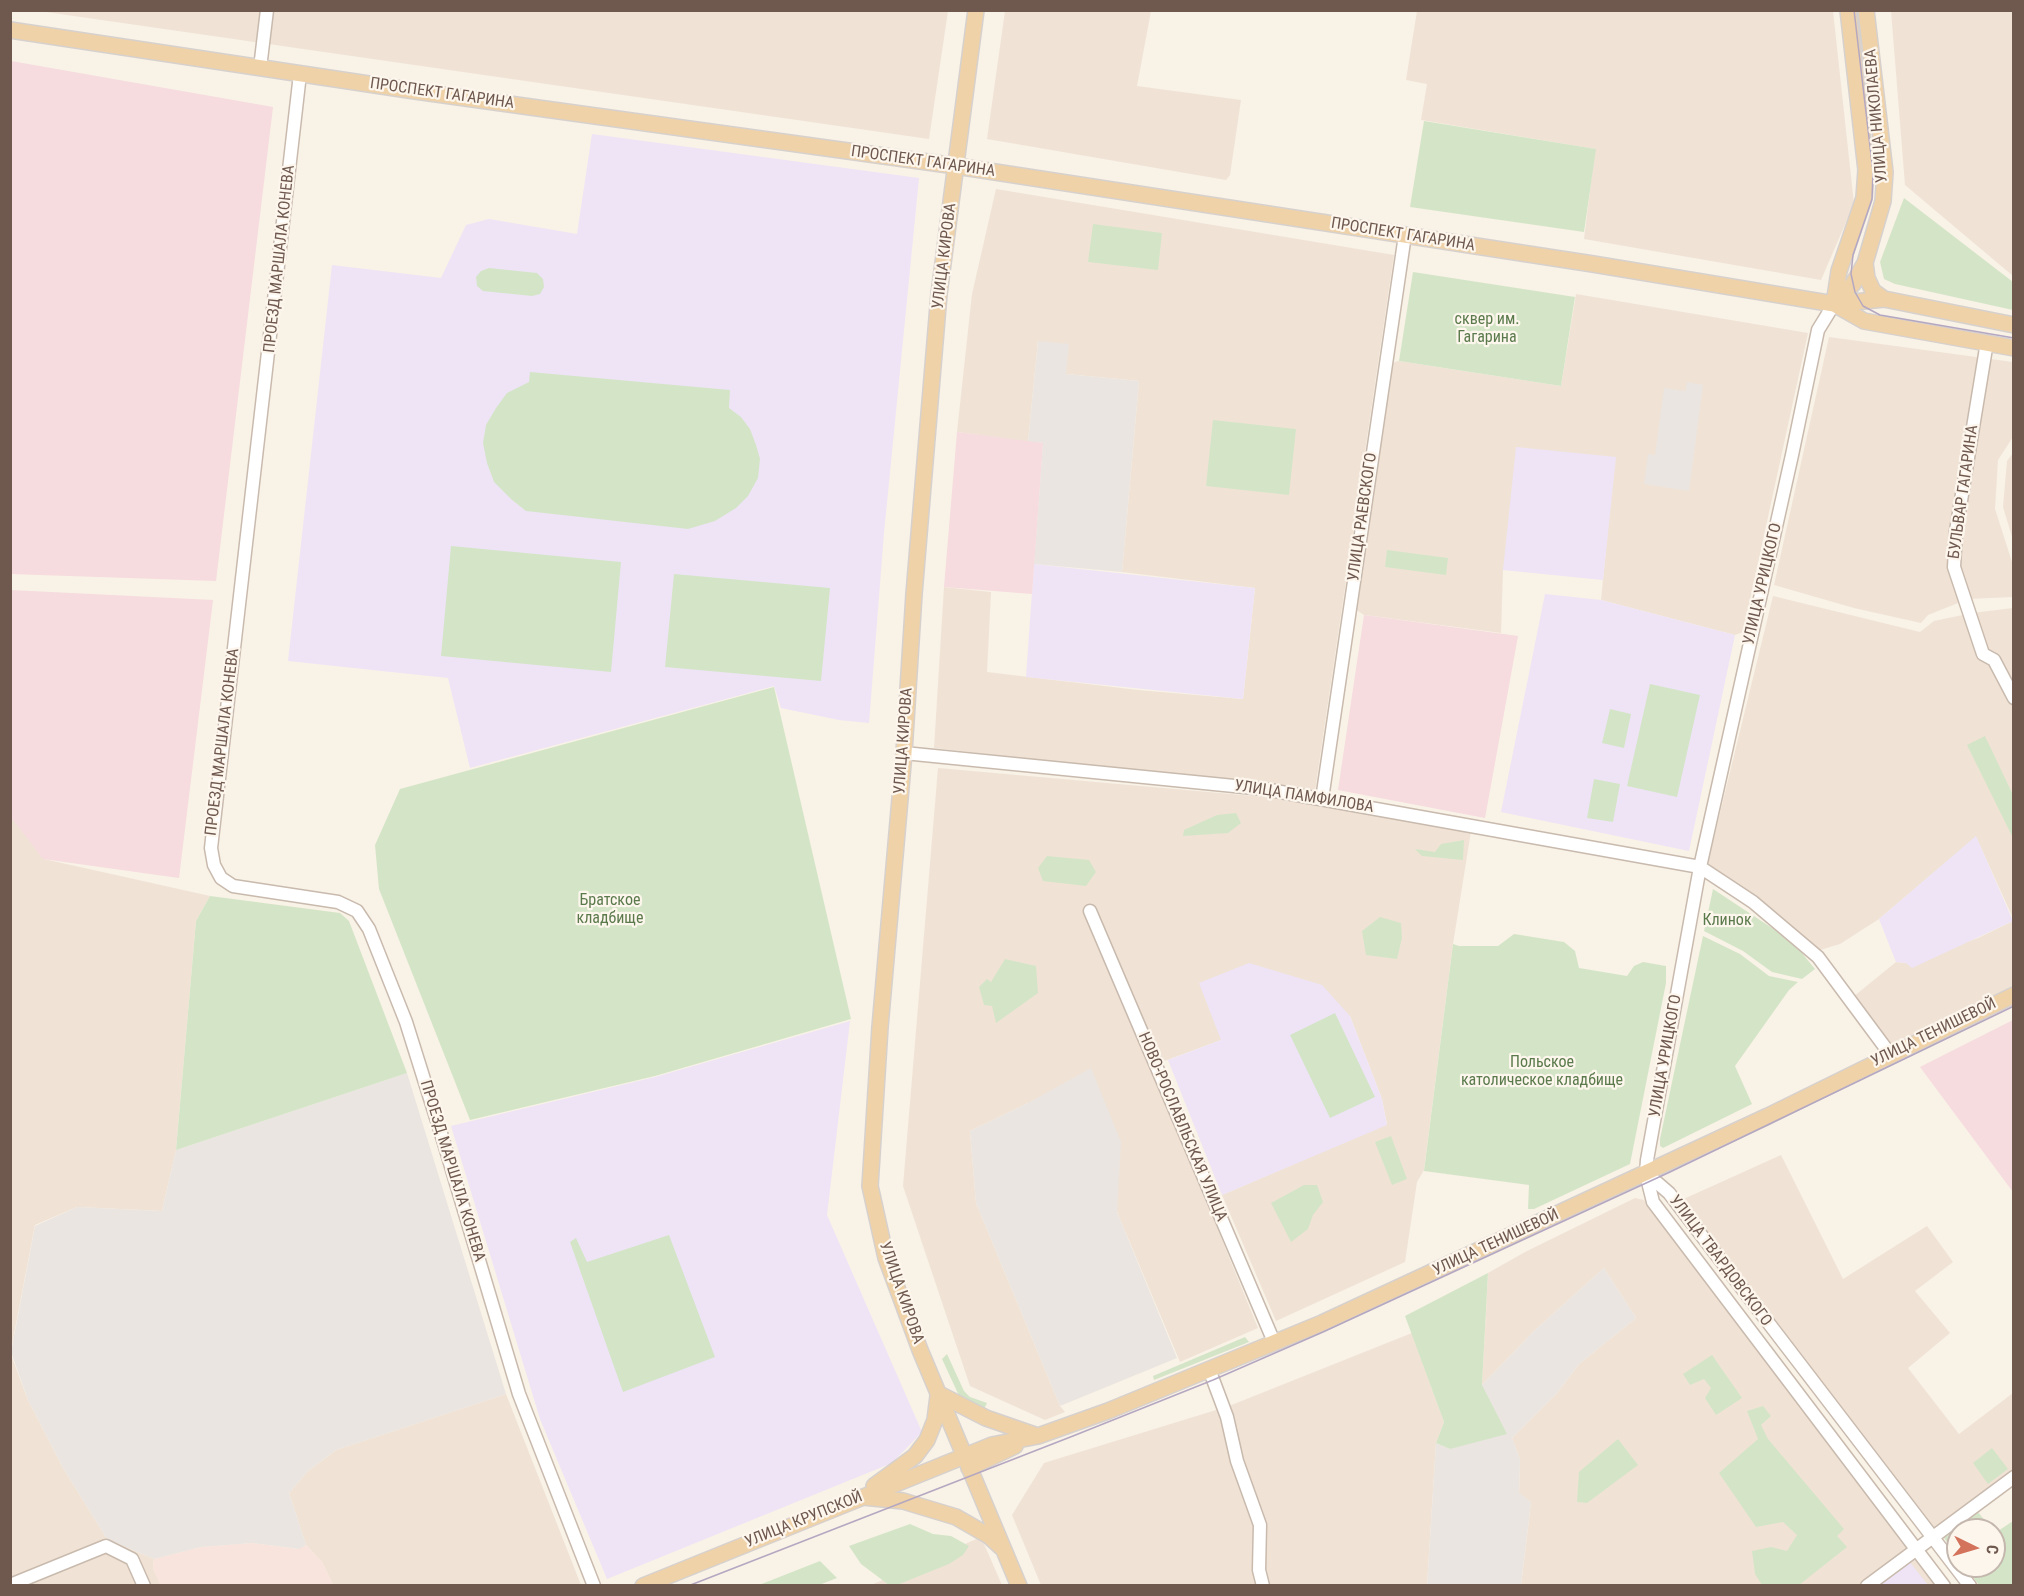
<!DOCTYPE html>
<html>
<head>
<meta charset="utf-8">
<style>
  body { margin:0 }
  #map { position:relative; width:2024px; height:1596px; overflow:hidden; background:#f9f2e7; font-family:"Roboto Condensed",sans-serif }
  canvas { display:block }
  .frame { position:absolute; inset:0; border:12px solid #6f594f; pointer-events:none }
  .north { position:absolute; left:1946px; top:1518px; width:60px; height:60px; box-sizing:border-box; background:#fdf6ed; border:2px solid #c4b7ae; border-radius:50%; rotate:95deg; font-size:16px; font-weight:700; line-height:24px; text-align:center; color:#6f594f }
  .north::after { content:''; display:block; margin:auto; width:21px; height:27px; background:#d3735c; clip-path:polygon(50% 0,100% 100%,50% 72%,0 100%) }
</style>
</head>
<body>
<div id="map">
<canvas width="2024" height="1596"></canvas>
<div class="frame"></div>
<div class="north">С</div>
</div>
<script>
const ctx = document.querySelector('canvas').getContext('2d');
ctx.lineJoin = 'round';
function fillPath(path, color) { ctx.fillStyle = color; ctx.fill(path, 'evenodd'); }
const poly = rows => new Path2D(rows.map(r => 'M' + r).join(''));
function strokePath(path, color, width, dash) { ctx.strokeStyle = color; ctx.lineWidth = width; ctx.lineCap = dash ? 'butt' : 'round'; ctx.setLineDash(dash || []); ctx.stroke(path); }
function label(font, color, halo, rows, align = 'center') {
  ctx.font = font + ' "Roboto Condensed",sans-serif'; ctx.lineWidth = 4.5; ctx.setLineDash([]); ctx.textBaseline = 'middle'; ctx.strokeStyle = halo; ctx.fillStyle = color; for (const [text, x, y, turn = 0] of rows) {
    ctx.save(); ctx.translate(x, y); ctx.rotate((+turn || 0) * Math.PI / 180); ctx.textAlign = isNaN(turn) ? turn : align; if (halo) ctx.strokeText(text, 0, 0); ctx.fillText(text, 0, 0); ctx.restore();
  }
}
fillPath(poly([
  [39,11,948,11,929,139],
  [1005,11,1151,11,1137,86,1241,100,1230,175,1226,180,987,139],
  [1417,11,1833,11,1854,204,1821,280,1584,239,1595,149,1421,120,1427,84,1406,80],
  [1891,11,2013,11,2013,276,1905,185],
  [996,189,1394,255,1315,791,934,748,944,587,991,592,987,672,1138,690,1243,699,1255,588,1122,572,1139,381,1066,374,1038,341,1028,442,957,432,972,294],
  [1576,294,1808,333,1743,632,1735,635,1601,600,1615,457,1503,570,1501,633,1364,615,1355,609,1392,363,1399,361,1561,386],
  [1829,337,2013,362,2013,437,1998,460,1995,509,2013,565,2013,597,1968,599,1928,615,1921,623,1854,608,1774,585],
  [2013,453,2013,540,2003,507,2007,461],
  [1773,596,1920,632,1934,621,1972,613,2013,608,2013,918,1976,837,1879,919,1840,944,1817,951,1707,866],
  [938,768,1265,797,1471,831,1453,944,1424,1170,1417,1182,1405,1262,1276,1321,1222,1195,1387,1124,1382,1099,1350,1016,1221,1040,1151,1066,1258,1328,1180,1362,1117,1212,1028,1103,970,1131,976,1203,1060,1406,1065,1412,1045,1420,970,1386,903,1186],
  [11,816,44,859,210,896,196,921,176,1150,162,1211,77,1207,35,1225,11,1350],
  [2013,921,2013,989,1893,1049,1853,997,1896,962,1906,963,1978,938],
  [1781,1155,1843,1279,1927,1226,1953,1262,1915,1291,1950,1333,1908,1368,1959,1434,2013,1393,2013,1475,1934,1535,1677,1202],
  [1635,1198,1644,1200,1938,1585,1521,1585,1531,1502,1519,1494,1520,1459,1512,1438,1557,1393,1579,1364,1636,1318,1604,1268,1534,1331,1482,1385,1488,1273,1525,1252],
  [1412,1333,1444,1422,1436,1443,1427,1585,1041,1585,1012,1515,1044,1463,1229,1406],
  [10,1352,28,1400,63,1468,107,1539,154,1559,153,1568,161,1585,11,1585],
  [506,1394,581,1585,333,1585,322,1562,306,1545,289,1493,308,1471,336,1450],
  [981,1537,1002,1585,869,1586]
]), '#f0e3d6');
fillPath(poly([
  [252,1543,298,1549,306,1545,322,1562,333,1585,160,1585,153,1568,154,1559,201,1547]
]), '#f8e4dc');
fillPath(poly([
  [1038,341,1069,344,1066,374,1139,381,1122,572,1034,564,1043,443,1028,442],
  [1687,382,1703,385,1689,491,1644,484,1648,454,1655,455,1664,388,1685,391],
  [1091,1068,1121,1142,1117,1212,1177,1358,1060,1406,976,1203,970,1131,1028,1103],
  [407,1073,506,1394,336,1450,308,1471,289,1493,306,1545,299,1549,252,1543,201,1547,154,1559,107,1539,63,1468,28,1400,11,1352,35,1226,77,1207,162,1211,176,1150],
  [1604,1268,1636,1318,1579,1364,1557,1393,1512,1438,1520,1459,1519,1493,1531,1502,1521,1585,1427,1586,1436,1443,1450,1449,1482,1385,1534,1331]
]), '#eae5e0');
fillPath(poly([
  [592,134,919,178,884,533,869,723,839,720,781,708,774,686,470,768,448,678,288,661,332,265,441,278,466,225,489,219,577,234],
  [1516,447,1616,457,1603,580,1503,570],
  [1034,564,1255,588,1243,699,1026,677],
  [1545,594,1601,600,1735,635,1689,851,1501,812],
  [1976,836,2013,921,1912,968,1906,963,1896,962,1879,919],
  [1249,963,1322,985,1350,1016,1382,1099,1387,1125,1222,1195,1168,1060,1221,1040,1199,983],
  [850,1021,827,1215,922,1432,892,1463,607,1579,540,1419,451,1126,655,1077],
  [1909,1561,1928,1585,1878,1586]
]), '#eee4f6');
fillPath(poly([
  [11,61,273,107,216,581,11,574],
  [957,432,1043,443,1032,594,944,587],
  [10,590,213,600,179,878,43,859,11,817],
  [1364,615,1518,636,1485,818,1338,790],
  [2013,1020,2013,1192,1920,1067]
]), '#f6dbdf');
fillPath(poly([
  [1424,121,1596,149,1584,232,1410,207],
  [1904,198,2013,282,2013,310,1895,284,1884,279,1880,262],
  [1093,224,1162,233,1158,270,1088,262],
  [489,268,537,273,543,279,544,287,540,294,532,296,483,291,477,286,476,277,481,271],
  [1413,272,1575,297,1561,386,1399,361],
  [530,372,730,390,729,408,741,417,750,429,756,445,760,459,758,478,748,496,736,508,715,521,688,529,526,511,511,499,494,482,487,463,483,443,486,425,496,408,507,393,529,382],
  [1213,420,1296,429,1289,495,1206,486],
  [451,546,621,562,611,672,441,656],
  [1387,550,1448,558,1446,575,1385,567],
  [674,574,830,588,821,681,665,667],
  [1650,684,1700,695,1677,797,1627,786],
  [774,687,851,1019,655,1076,470,1120,379,889,375,845,400,789],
  [1610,709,1631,714,1624,748,1602,743],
  [1985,736,2013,795,2013,838,1967,745],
  [1594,779,1620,784,1613,822,1587,818],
  [1236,813,1241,823,1228,833,1183,836,1184,830,1217,815],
  [1464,840,1463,860,1422,856,1415,849,1435,852,1441,844],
  [1047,856,1089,860,1096,872,1086,886,1043,881,1038,868],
  [1713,889,1775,930,1801,952,1815,969,1802,979,1772,972,1743,951,1704,931],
  [210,896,340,913,349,921,407,1073,176,1150,196,921],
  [1380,917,1401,923,1402,938,1397,959,1366,955,1362,931],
  [1514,934,1564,942,1575,951,1579,968,1627,976,1634,966,1643,962,1666,966,1666,983,1630,1164,1534,1209,1528,1209,1529,1185,1424,1171,1453,944,1459,946,1498,946],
  [1703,936,1740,954,1769,976,1798,982,1789,990,1735,1066,1752,1104,1663,1148,1660,1146,1660,1139],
  [1005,959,1036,966,1038,993,996,1023,992,1006,984,1005,979,987,987,979,991,982],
  [1335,1013,1375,1097,1330,1118,1290,1035],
  [1391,1136,1407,1179,1392,1185,1375,1142],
  [1304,1185,1317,1185,1323,1202,1313,1215,1308,1229,1291,1242,1271,1203],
  [669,1235,715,1357,623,1392,570,1242,576,1238,587,1262],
  [1488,1273,1482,1385,1507,1434,1450,1449,1436,1443,1444,1422,1405,1316],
  [1245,1337,1249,1342,1154,1380,1153,1376],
  [947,1354,964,1391,970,1397,987,1403,983,1411,961,1400,942,1359],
  [1712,1355,1742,1398,1716,1415,1705,1398,1711,1388,1704,1379,1690,1385,1683,1374],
  [1763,1406,1771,1416,1761,1425,1768,1439,1844,1529,1837,1536,1847,1547,1799,1585,1762,1585,1755,1574,1752,1551,1771,1547,1787,1551,1797,1535,1783,1522,1756,1527,1719,1473,1758,1439,1747,1411],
  [1618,1439,1638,1465,1587,1503,1577,1502,1579,1472],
  [1992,1448,2008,1469,1988,1484,1973,1463],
  [1978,1512,1992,1530,1958,1530,1958,1557,1944,1538],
  [2013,1521,2013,1585,1979,1585,1964,1566,1994,1566,1994,1532,1995,1533],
  [910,1524,933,1534,951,1536,969,1546,963,1555,949,1564,897,1585,889,1585,861,1564,849,1546],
  [820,1561,837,1578,819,1585,759,1585]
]), '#d4e5c7');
const minor = poly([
  [260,68,267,10],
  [300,74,211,848,214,865,221,878,233,886,338,902,357,911,369,929,406,1022,444,1143,519,1394,594,1586],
  [1834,304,1818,330,1792,455,1700,867,1647,1160,1646,1174,1653,1202,1944,1586],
  [1987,342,1956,531,1954,567,1983,654,1994,660,2014,698],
  [904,753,1264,789,1700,867,1753,902,1818,957,1890,1054],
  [1322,799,1405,235],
  [1090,911,1274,1342],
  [1647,1174,1669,1193,1970,1586],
  [1209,1369,1227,1417,1237,1461,1260,1525,1259,1570,1263,1586],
  [10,1585,106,1546,132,1559,144,1586],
  [1867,1586,2014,1477]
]);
const major = poly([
  [976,10,939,294,914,594,904,753,880,1027,870,1186,886,1258,920,1350,1019,1586],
  [10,30,415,91,956,166,1593,264,1834,304,1884,299,2014,325],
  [1865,263,1867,278,1873,291,1884,299],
  [1834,304,1853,284,1865,263,1883,201,1885,172,1866,10],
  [1834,304,1839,271,1864,198,1866,170,1848,10],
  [1834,304,1864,321,2014,348],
  [939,1394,986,1418,1035,1435],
  [969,1468,1015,1446],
  [874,1486,915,1456,927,1440,935,1420,938,1396],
  [863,1497,903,1501,956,1517,989,1536,1001,1547],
  [643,1586,992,1445,1038,1436,1108,1411,1322,1323,1768,1116,2014,995]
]);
strokePath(minor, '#c9baae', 15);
strokePath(major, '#d7d1ce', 18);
strokePath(minor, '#fff', 12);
strokePath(major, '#efd2a8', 15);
strokePath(poly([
  [1854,10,1873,172,1872,199,1853,255,1851,274,1855,292,1863,306,1880,315,2014,338],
  [688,1586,1073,1436,1213,1380,1323,1332,1670,1172,2014,1006]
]), '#b4a7c1', 1.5);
label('16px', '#6f594f', '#fdf6ed', [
  ["ПРОСПЕКТ ГАГАРИНА",442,94,8],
  ["УЛИЦА НИКОЛАЕВА",1877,116,-95],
  ["ПРОСПЕКТ ГАГАРИНА",923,162,8],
  ["ПРОСПЕКТ ГАГАРИНА",1403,235,9],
  ["УЛИЦА КИРОВА",945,256,-83],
  ["ПРОЕЗД МАРШАЛА КОНЕВА",280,259,-84],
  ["БУЛЬВАР ГАГАРИНА",1964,492,-82],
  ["УЛИЦА РАЕВСКОГО",1363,517,-82],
  ["УЛИЦА УРИЦКОГО",1763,584,-77],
  ["УЛИЦА КИРОВА",904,741,-86],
  ["ПРОЕЗД МАРШАЛА КОНЕВА",223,742,-83],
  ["УЛИЦА ПАМФИЛОВА",1304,797,9],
  ["УЛИЦА ТЕНИШЕВОЙ",1934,1033,-26],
  ["УЛИЦА УРИЦКОГО",1666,1056,-80],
  ["НОВО-РОСЛАВЛЬСКАЯ УЛИЦА",1182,1127,67],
  ["ПРОЕЗД МАРШАЛА КОНЕВА",452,1171,73],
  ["УЛИЦА ТЕНИШЕВОЙ",1496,1243,-25],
  ["УЛИЦА ТВАРДОВСКОГО",1720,1261,53],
  ["УЛИЦА КИРОВА",901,1293,71],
  ["УЛИЦА КРУПСКОЙ",804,1520,-22]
]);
label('16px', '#5a7a4c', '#fdf6ed', [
  ["сквер им.",1487,320],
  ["Гагарина",1487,338],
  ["Братское",610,901],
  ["кладбище",610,919],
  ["Клинок",1727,921],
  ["Польское",1542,1063],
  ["католическое кладбище",1542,1081]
]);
</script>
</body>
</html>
